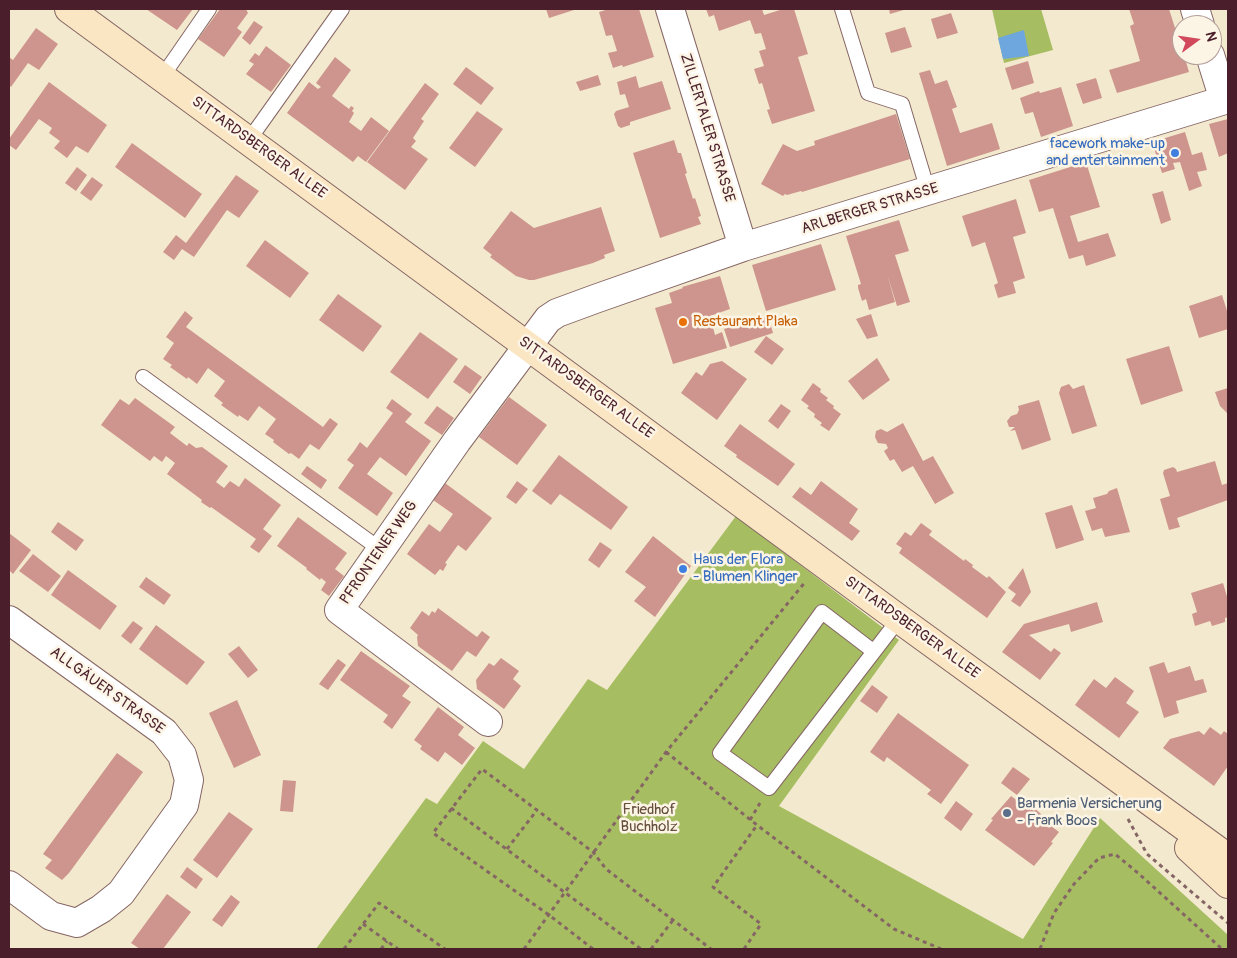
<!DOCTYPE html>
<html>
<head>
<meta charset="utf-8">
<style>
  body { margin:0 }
  #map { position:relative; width:1237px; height:958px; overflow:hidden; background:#f3e9ce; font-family:Pangolin,sans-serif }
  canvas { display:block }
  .frame { position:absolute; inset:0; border:10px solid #4a1f2b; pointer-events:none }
  .north { position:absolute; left:1172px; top:15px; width:50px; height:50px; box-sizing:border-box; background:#fcf5e5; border:1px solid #b59f9b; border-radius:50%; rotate:76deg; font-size:14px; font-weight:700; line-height:20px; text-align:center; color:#4a1f2b }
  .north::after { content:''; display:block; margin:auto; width:18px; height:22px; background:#d1495b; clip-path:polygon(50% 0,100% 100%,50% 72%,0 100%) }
</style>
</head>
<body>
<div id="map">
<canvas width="1237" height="958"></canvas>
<div class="frame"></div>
<div class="north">N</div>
</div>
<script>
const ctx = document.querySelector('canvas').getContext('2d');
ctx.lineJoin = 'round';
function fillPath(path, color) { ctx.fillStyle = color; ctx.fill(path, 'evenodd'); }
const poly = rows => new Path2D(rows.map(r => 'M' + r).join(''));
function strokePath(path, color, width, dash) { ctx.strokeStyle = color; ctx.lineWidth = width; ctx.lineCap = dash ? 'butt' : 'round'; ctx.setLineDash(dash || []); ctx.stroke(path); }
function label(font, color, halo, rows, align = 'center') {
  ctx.font = font + ' Pangolin,sans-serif'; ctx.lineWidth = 5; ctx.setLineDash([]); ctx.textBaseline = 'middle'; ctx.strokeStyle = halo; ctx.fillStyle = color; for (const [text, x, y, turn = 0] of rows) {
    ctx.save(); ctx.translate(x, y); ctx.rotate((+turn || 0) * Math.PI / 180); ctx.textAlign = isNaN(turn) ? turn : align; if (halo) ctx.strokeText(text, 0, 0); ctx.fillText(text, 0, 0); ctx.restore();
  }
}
fillPath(poly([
  [992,9,1041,9,1053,50,1004,63],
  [736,516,899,640,779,806,1023,939,1100,818,1228,935,1228,949,316,949,426,798,437,804,483,741,524,769,588,679,607,690]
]), '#a6bd62');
fillPath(poly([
  [1024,30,1029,56,1003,59,998,38]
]), '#6da7dd');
fillPath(poly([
  [146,9,193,9,177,30],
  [220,9,246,9,248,13,237,28,242,32,224,57,198,39],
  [546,9,577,9,549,18],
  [609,9,639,9,654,57,623,67,622,65,613,68,608,53,617,51,612,35,606,36,599,12],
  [706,9,762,9,764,15,783,9,794,9,808,54,798,57,815,111,772,124,767,110,770,109,762,83,759,84,754,69,764,66,759,51,766,49,761,33,755,34,750,20,719,31,714,15,709,17],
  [889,9,907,9,890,14],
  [1129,9,1169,9,1182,50,1182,55,1184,55,1189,72,1117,93,1109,70,1140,61,1130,26,1134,24],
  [951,13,958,33,937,39,931,19],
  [254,21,263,27,250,45,242,38],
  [905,27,912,47,891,53,885,33],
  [36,28,58,44,39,70,28,63,11,87,9,85,9,57,13,60],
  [266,46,291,65,271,92,246,74,254,64,249,61,255,53,259,56],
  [335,57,351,70,332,96,349,109,351,106,354,108,352,111,354,113,349,122,361,131,371,117,389,131,366,162,358,156,353,162,287,113,309,82,318,89,321,87,316,83],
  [1028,61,1034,83,1012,90,1005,68],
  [466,67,494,88,481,105,453,84],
  [930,70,935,84,947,80,957,107,952,109,960,133,992,123,1000,149,947,166,919,73],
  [598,75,601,85,580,91,576,82],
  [636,76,639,88,662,81,671,109,630,122,630,125,621,128,618,126,614,114,616,111,629,107,625,94,620,95,617,82],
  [1096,78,1102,98,1083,104,1076,84],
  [49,82,107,125,88,153,76,146,67,158,54,148,60,141,49,133,52,128,39,119,16,150,9,145,9,139],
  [425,83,439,94,421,119,424,121,413,138,416,141,411,147,428,159,405,190,367,162],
  [1061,87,1073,126,1041,137,1033,112,1025,114,1020,98,1039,91,1040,93],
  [477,111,503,129,475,167,449,148],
  [896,114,910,159,802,192,801,191,787,195,785,194,783,196,761,184,783,144,797,151,815,145,814,141],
  [1228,119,1228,153,1219,157,1209,124],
  [1185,132,1192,155,1202,152,1207,170,1197,172,1202,186,1189,191,1180,162,1173,163,1175,169,1162,173,1152,142],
  [674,140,678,153,681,153,687,173,685,174,693,199,695,198,701,216,698,217,701,224,660,238,633,153],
  [132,143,202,194,185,218,115,167],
  [1086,162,1100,207,1070,216,1078,242,1108,233,1116,256,1086,266,1083,255,1069,259,1053,208,1039,212,1029,180],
  [77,167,87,175,76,191,65,183],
  [236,175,259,191,239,218,227,210,194,257,182,249,174,260,163,252,176,235,186,243],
  [92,177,103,185,91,201,80,193],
  [1163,191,1171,220,1161,224,1152,194],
  [1016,199,1026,233,1013,237,1025,278,1013,282,1016,293,998,298,994,285,998,283,985,242,972,247,962,216],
  [601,207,615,251,604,255,605,258,593,263,534,280,529,280,516,276,490,257,492,255,483,248,511,211,534,228],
  [899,220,909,251,895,255,910,302,897,306,887,274,895,302,869,310,866,299,862,301,858,288,858,285,861,284,846,236],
  [265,240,309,273,290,298,246,266],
  [821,244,836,290,766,311,752,265],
  [720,276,730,309,710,316,715,335,722,332,727,348,673,364,655,308,672,303,669,293,683,288,682,287],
  [338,294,382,326,363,352,319,320],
  [1222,295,1228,314,1228,329,1199,338,1189,306],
  [185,311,193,318,186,327,323,427,330,418,338,424,319,450,310,444,299,459,291,453,289,454,273,442,274,440,265,434,276,419,259,406,248,421,239,415,238,417,221,405,223,403,214,396,225,381,208,368,197,384,188,377,187,379,170,367,172,365,163,359,174,343,166,337],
  [871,314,878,336,867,339,856,319],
  [768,316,773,333,730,347,724,329],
  [420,332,458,359,428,399,390,372],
  [766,336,784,349,772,365,754,352],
  [1169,346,1183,391,1141,405,1126,359],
  [877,358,890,380,863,400,848,381],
  [722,361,747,379,717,420,681,393,696,372,702,376,710,364],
  [465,365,482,377,470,394,453,382],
  [813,383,821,389,820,392,828,398,826,400,834,406,833,408,841,414,829,431,820,425,822,423,814,417,815,414,807,408,809,406,801,400],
  [1069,384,1073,389,1084,385,1097,426,1072,434,1059,393,1061,387],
  [1228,388,1228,414,1220,406,1215,392],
  [509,397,547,425,517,465,479,437],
  [135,398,175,427,170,433,187,446,189,443,196,448,202,447,228,466,216,482,224,488,230,481,239,487,245,478,281,505,263,529,272,536,259,553,250,547,256,539,211,507,210,508,201,502,202,500,167,474,175,463,166,456,162,462,154,456,150,461,101,425,120,399,129,405],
  [392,399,412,414,405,422,431,441,406,476,380,457,367,474,393,493,377,516,338,488,354,465,347,460,354,451,360,442,367,448,393,413,386,408],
  [1039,400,1051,440,1022,450,1015,430,1010,431,1015,427,1009,427,1007,421,1011,416,1017,414,1019,410,1018,406],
  [781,404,791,411,778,429,768,421],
  [437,406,454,418,442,435,424,423],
  [903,423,923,461,933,456,954,493,935,504,913,466,902,472,894,459,890,461,884,451,888,448,886,444,878,443,875,437,876,431,881,429,887,432],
  [740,424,795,464,778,486,736,457,737,455,724,446],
  [559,455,628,507,611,530,560,494,551,505,532,491],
  [1215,461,1222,485,1228,483,1228,500,1177,518,1180,527,1169,530,1160,499,1170,496,1163,473,1164,470,1173,467,1176,469,1177,472],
  [307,466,327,480,321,489,301,474],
  [517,481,528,489,516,504,506,497],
  [821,481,858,509,849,523,860,531,852,541,792,497,800,487,811,495],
  [445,483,492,518,466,551,458,545,445,563,447,564,443,571,440,569,435,575,407,554,429,524,440,532,453,514,433,500],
  [1117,488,1130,532,1105,537,1102,528,1092,531,1085,511,1096,508,1093,498,1107,494,1109,491],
  [1072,505,1084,540,1056,549,1045,513],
  [298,517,347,553,335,569,344,576,329,596,321,590,326,582,321,578,320,580,306,569,307,568,277,546],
  [58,522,84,540,76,551,51,532],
  [921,523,932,531,929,535,964,561,965,559,973,565,972,567,987,578,989,576,1006,592,987,618,899,553,902,548,896,544,905,532,911,536],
  [9,533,31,550,13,574,9,570],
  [653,536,691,566,655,617,634,601,646,587,625,572],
  [600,542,612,550,599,568,588,560],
  [33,554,61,576,48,592,19,571],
  [1023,568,1031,592,1020,607,1011,601,1016,594,1008,588],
  [68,570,117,606,100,630,51,595],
  [146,577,171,595,164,605,139,587],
  [1223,583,1228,600,1228,617,1225,618,1225,622,1212,626,1210,621,1195,626,1192,614,1197,612,1191,593],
  [1097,602,1103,622,1071,632,1069,624,1029,635,1051,652,1054,648,1061,653,1040,680,1002,652,1024,624],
  [438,608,477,637,482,631,490,637,476,657,467,651,452,671,418,646,417,637,418,635,410,628,422,611,429,616,432,611,435,613],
  [133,621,143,628,131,644,121,636],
  [156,625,205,662,187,685,139,649],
  [239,646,258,670,248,678,228,654],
  [361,651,410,686,402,696,411,702,392,729,383,722,388,715,340,680],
  [501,658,519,671,513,679,521,686,504,709,477,689,476,680,489,663,494,666],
  [338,659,346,665,328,690,319,684],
  [1164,662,1168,673,1190,666,1195,681,1203,679,1207,692,1176,701,1179,713,1164,718,1149,667],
  [1115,677,1134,691,1126,703,1139,712,1119,738,1075,705,1094,679,1106,688],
  [872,685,888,697,877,713,860,701],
  [237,700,261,755,234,768,209,713],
  [438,707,464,727,458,735,475,748,462,765,445,752,438,762,420,749,422,746,414,740],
  [898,713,969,765,941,804,927,794,931,790,887,757,884,762,870,752],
  [1210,727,1221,735,1224,731,1228,734,1228,766,1214,786,1163,748,1170,739,1199,731,1204,735],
  [117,753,143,772,69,873,62,880,45,868,52,860,43,854],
  [1013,767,1030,779,1017,795,1001,783],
  [283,780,296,781,293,812,280,811],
  [1011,796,1031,810,1033,807,1041,814,1039,817,1059,832,1051,842,1053,843,1034,866,985,830,993,820,991,819],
  [956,801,973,814,961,831,944,818],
  [229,812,253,829,217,878,193,860],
  [187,867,203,879,196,889,180,877],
  [167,894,191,912,163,949,140,949,131,943],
  [231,895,240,902,222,927,212,920]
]), '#cd958d');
const service = poly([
  [842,9,868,93,902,104,928,191],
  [162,77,209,9],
  [249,140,342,9],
  [143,377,381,550],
  [873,651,822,612,720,753,769,788,899,619]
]);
const minor = poly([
  [670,9,743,247],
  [1195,9,1200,25],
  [1210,55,1224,100],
  [9,620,164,732,182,755,189,780,184,805,121,893,101,909,77,923,51,916,9,885],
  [488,722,339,610,457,441,548,319,557,313,595,299,743,247,1228,99]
]);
const secondary = poly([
  [69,9,899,619,1228,858],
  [1189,848,1228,884]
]);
strokePath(service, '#856664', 16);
strokePath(minor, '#856664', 30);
strokePath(secondary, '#856664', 30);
strokePath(poly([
  [666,752,757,825,894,929,941,949],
  [451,808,641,949],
  [1128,819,1147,854,1228,923],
  [750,820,760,803],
  [507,849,537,810],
  [363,924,398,949],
  [344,949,379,903,445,949],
  [381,949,387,941],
  [524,949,666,752,806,581],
  [593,949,549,915,433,833,482,769,593,852,606,869,711,949],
  [651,949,673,920],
  [744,949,761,924,713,887,757,825],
  [1040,949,1054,913,1074,884,1099,858,1115,854,1138,873,1222,949]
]), '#856664', 3, [4, 4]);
strokePath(service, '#fff', 14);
strokePath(minor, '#fff', 28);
strokePath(secondary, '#fbe6c3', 28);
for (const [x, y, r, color] of [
  [1175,153,5,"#3f7fe0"],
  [683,322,5,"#e8710a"],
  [683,569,5,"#3f7fe0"],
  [1007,813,5,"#5c6f8a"]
]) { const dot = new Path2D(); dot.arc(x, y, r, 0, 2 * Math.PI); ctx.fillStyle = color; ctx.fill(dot); strokePath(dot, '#fcf5e5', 2); }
label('15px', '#4a1f2b', '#fcf5e5', [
  ["ZILLERTALER STRASSE",707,128,73],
  ["SITTARDSBERGER ALLEE",259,148,36],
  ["ARLBERGER STRASSE",870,209,-17],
  ["SITTARDSBERGER ALLEE",586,388,36],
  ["PFRONTENER WEG",379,553,-55],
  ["SITTARDSBERGER ALLEE",912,628,36],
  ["ALLGÄUER STRASSE",107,691,36]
]);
label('15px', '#366cbe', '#fcf5e5', [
  ["facework make-up",1165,144],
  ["and entertainment",1165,161],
  ["Haus der Flora",693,560,"left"],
  ["- Blumen Klinger",693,577,"left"]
], 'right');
label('15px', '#c56008', '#fcf5e5', [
  ["Restaurant Plaka",693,322]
], 'left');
label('15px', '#4e5e75', '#fcf5e5', [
  ["Barmenia Versicherung",1017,804],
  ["- Frank Boos",1017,821]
], 'left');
label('15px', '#664e3c', '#fcf5e5', [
  ["Friedhof",649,810],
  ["Buchholz",649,827]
]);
</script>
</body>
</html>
